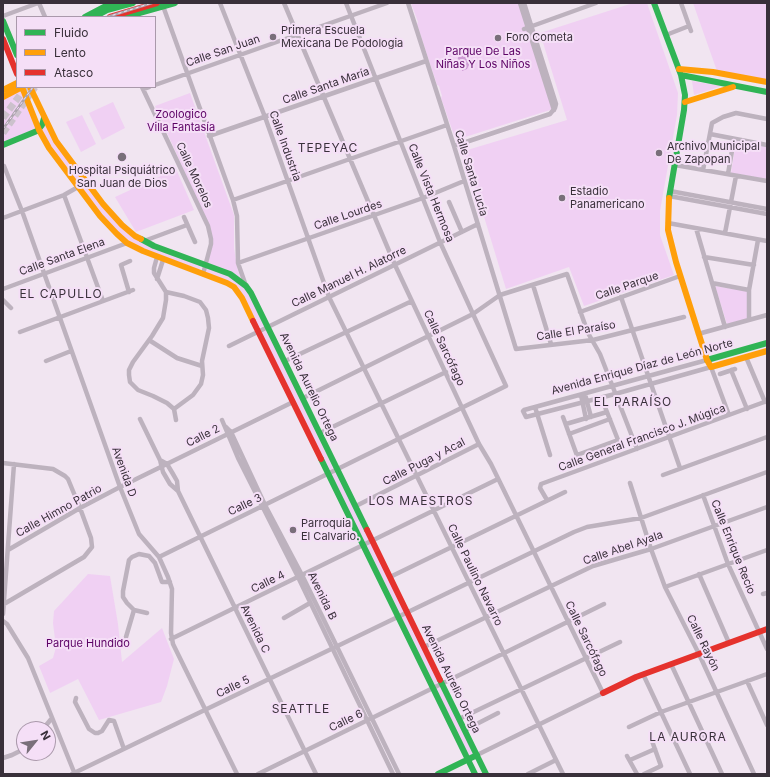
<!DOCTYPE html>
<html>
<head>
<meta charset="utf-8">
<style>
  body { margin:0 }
  #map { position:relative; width:770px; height:777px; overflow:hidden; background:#f1e5f1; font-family:Inter,sans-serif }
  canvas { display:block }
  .frame { position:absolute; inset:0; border:4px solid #39303a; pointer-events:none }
  .legend { position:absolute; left:16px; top:16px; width:140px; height:72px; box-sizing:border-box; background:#f5dff7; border:1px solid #aa99ab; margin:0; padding:5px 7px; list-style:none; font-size:12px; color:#39303a }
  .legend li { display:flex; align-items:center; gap:8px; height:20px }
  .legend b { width:20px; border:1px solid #aa99ab }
  .north { position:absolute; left:16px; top:721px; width:40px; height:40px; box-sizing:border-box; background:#f5dff7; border:1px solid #aa99ab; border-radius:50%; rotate:60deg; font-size:11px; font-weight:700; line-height:16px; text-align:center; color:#39303a }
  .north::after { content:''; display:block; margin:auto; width:14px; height:18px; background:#796f7a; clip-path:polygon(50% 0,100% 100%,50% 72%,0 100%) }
</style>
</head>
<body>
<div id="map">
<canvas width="770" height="777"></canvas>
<div class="frame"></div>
<ul class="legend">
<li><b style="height:5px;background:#30b455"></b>Fluido</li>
<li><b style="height:5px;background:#ff9f0a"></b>Lento</li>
<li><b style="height:5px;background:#e5322d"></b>Atasco</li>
</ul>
<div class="north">N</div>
</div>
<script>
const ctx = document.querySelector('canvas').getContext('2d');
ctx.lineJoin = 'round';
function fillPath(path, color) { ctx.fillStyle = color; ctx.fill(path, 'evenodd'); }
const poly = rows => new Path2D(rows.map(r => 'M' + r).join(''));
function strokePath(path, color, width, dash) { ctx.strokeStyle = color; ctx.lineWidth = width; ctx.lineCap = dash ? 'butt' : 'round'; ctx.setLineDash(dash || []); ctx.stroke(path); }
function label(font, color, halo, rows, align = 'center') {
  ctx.font = font + ' Inter,sans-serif'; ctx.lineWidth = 4; ctx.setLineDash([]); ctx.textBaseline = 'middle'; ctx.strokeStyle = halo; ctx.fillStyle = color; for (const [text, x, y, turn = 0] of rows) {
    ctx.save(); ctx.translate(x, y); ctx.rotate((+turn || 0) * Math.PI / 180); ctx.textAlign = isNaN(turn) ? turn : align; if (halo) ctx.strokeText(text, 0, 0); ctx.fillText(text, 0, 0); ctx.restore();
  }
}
fillPath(poly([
  [411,3,519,3,553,107,550,110,462,138,455,138,441,98,442,96,439,86,437,85,417,24,418,22],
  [633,3,647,3,678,93,677,115,660,211,660,235,674,275,584,306,569,267,506,289,464,151,567,120,540,33],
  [693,3,767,3,767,80,717,71],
  [692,81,722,86,694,95],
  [20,89,37,129,3,144,3,99],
  [190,93,234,215,234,248,237,267,241,280,225,269,208,263,212,243,209,226,155,106],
  [113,102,125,128,102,140,89,113],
  [82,115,96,144,81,152,66,122],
  [45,125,56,145,134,237,200,264,200,268,198,271,130,243,113,230,41,132],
  [736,142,767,147,767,179,731,173],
  [176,169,194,210,136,232,115,197],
  [207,267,223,272,246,289,265,326,257,328,234,287,204,274],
  [715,286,747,291,747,319,727,324],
  [265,331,268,331,333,468,330,471,327,471,261,332],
  [336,472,370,539,365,543,329,475],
  [370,544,373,546,438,681,435,686,366,546],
  [88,574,110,576,118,624,122,662,162,628,174,659,167,686,161,702,99,720,78,679,50,693,39,666,53,658,56,647,53,623,54,611],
  [441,687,473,752,473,755,468,757,434,690]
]), '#f0d0f3');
fillPath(poly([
  [464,52,464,55,469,57,472,62,470,63,467,69,462,71,462,68,456,67,454,61,457,61,459,55]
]), '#ce9cd4');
strokePath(poly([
  [3,118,26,87],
  [3,133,35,87]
]), '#ccc1cc', 7, [7, 3.5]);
strokePath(poly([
  [39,3,45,17],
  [220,3,265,117,329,297,563,774],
  [284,3,395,265,479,444,491,464,603,693,477,755],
  [408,3,454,146,516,349,593,340,684,317],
  [520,3,554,110],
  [681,3,691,31],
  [163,6,233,200,237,216,238,263,246,286],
  [3,16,38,3],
  [524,29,596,3],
  [666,35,689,26],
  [155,85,387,3],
  [142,87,208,226,211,239,211,244,203,274],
  [143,89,149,87],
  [710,134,767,145],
  [209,136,426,61],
  [454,146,550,114,555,108,556,104,524,3],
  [675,165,767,181],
  [4,166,22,211,120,487,139,534,159,557,168,577,172,589,171,633,173,644,237,774],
  [703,170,712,123,723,117,736,113,767,119],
  [728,174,734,139],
  [670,191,767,209],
  [64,195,103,301],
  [669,196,767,214],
  [233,200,447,125],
  [449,202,462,232],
  [184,217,195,242],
  [3,218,64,195,78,187],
  [668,223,767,241],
  [696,228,725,327],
  [725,233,736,176],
  [144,241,187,225],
  [157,257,154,268,154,273,166,292,184,296,200,302,206,310,208,318,209,328,202,361,203,375,201,384,193,395,174,409],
  [704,257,754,265],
  [238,263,423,198,464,181],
  [157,279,163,260],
  [712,283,749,290],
  [533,285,551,344],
  [3,289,127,243],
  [129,292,121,265,130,261],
  [166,292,166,300,163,318,152,336,133,362,129,370,129,375,130,382,138,390,153,396,167,403,174,409,176,420],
  [621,297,680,468],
  [3,300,11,308],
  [580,312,680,276],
  [749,320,749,290,758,240],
  [20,332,133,290],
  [698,334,767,315],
  [149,340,177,358,202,366],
  [229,346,478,224],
  [746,357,765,402],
  [707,360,524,410,523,411,526,417,615,394,711,367,729,415],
  [46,361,71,351],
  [285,361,412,301],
  [731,370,747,409],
  [720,374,735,369],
  [585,394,591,417],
  [581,395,586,419],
  [303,398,473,314,500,295,567,274,588,333,600,354,637,449],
  [535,407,550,455],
  [605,407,620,445],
  [563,417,579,461],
  [140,419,160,460,163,472,170,484,178,491,316,774],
  [222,420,238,458,298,577,393,774],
  [566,424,607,412],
  [226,427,231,432,265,505,302,575,399,774],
  [320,433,446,372],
  [569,434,610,419],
  [577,455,618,440],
  [160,460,167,464,173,474,177,481,178,491],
  [3,463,53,469,65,476,68,479,80,508,91,538,92,547,84,557,4,604],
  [663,475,767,437],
  [630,483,651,549,665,587,699,654,754,774],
  [703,495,728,564,767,649],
  [547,500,540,488,541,484,767,401],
  [356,506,479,444],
  [8,550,80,508,120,487,293,402],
  [159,557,506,386,440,242,346,3],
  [699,574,729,643],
  [390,577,565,492],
  [665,587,767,550],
  [763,594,767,593],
  [147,613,134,610,127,603,123,597,123,591,129,560,132,557,139,554,149,556,155,563,162,582,170,582],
  [3,614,14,464],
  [284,618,310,603],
  [3,621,7,624,28,658,74,772],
  [126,637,134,610],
  [171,639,498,479],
  [424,647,593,566,651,549,767,507],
  [671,664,722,774],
  [643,674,690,774],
  [747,681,767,725],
  [76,698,75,702,89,729,95,733,98,733,102,731,109,720,114,721,124,749],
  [459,719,620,642],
  [629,727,661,712,767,674],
  [43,729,52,718],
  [465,730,498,713],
  [627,756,637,774],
  [3,758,12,755,24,749],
  [630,760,655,749],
  [72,774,574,532,587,527,641,518,767,472],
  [258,774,604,604],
  [528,774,556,760],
  [644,774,661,766,652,741]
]), '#bdb2be', 4.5);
strokePath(poly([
  [654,3,681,75,685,95,684,110,669,198],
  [85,17,104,7,118,3],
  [94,17,107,10,133,3],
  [125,17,175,3],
  [3,21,17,55],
  [681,75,767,92],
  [3,145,37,131,42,125,44,118],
  [141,239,154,246,230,274,246,286,251,293,367,530],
  [707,360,767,343],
  [321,459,475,774],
  [440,680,486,774],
  [438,774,477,755]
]), '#30b455', 6);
strokePath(poly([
  [679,69,713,72,767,82],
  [22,87,39,130,49,148,100,216,117,234,127,243,143,251,227,283,234,287,242,298,253,321],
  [30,87,56,141,103,204,122,225,135,236,141,239],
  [3,90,17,83],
  [3,97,22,87],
  [685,102,733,87],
  [669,198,668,230,676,262,707,360,711,367,767,351]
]), '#ff9f0a', 6);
strokePath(poly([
  [110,17,157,3],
  [3,39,17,74],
  [253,321,321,459],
  [367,530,440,680],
  [603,693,636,677,767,629]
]), '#e5322d', 6);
const rail = poly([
  [107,17,152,3],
  [3,129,33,87]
]);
strokePath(rail, '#aca4ad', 2.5);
strokePath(rail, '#f5dff7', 1, [3]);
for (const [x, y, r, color] of [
  [273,37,4,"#796f7a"],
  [498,38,4,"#796f7a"],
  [659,153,4,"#796f7a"],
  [122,157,5,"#796f7a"],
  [562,198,4,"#796f7a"],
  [293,530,4,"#796f7a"]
]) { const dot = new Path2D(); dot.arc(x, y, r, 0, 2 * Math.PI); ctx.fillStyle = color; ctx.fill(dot); strokePath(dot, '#f5dff7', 1.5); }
label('11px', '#39303a', '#f5dff7', [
  ["Primera Escuela",281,31],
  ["Mexicana De Podologia",281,44],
  ["Foro Cometa",506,38],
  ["Archivo Municipal",667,147],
  ["De Zapopan",667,160],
  ["Hospital Psiquiátrico",122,171,"center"],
  ["San Juan de Dios",122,184,"center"],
  ["Estadio",570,192],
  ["Panamericano",570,205],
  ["Parroquia",301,524],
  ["El Calvario.",301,537]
], 'left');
label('11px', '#39303a', '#f5dff7', [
  ["Calle San Juan",223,51,-19],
  ["Calle Santa María",326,86,-19],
  ["Calle Industria",285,146,70],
  ["Calle Santa Lucía",471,173,73],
  ["Calle Morelos",194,175,65],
  ["Calle Vista Hermosa",431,193,68],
  ["Calle Lourdes",348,215,-19],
  ["Calle Santa Elena",62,257,-20],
  ["Calle Manuel H. Alatorre",349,277,-26],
  ["Calle Parque",627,286,-19],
  ["Calle El Paraíso",576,331,-9],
  ["Calle Sarcófago",444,348,65],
  ["Avenida Enrique Díaz de León Norte",642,367,-15],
  ["Avenida Aurelio Ortega",309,387,64],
  ["Calle 2",203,436,-27],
  ["Calle General Francisco J. Múgica",642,438,-20],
  ["Calle Puga y Acal",424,462,-27],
  ["Avenida D",124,472,70],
  ["Calle 3",245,505,-26],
  ["Calle Himno Patrio",59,511,-29],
  ["Calle Enrique Recio",733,547,68],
  ["Calle Abel Ayala",623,548,-19],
  ["Calle Paulino Navarro",475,575,64],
  ["Calle 4",268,582,-26],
  ["Avenida B",322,596,64],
  ["Avenida C",255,629,64],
  ["Calle Sarcófago",586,639,64],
  ["Calle Rayón",703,643,64],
  ["Avenida Aurelio Ortega",451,679,64],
  ["Calle 5",233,687,-26],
  ["Calle 6",346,721,-26]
]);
label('11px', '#5c0265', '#f5dff7', [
  ["Parque De Las",483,52],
  ["Niñas Y Los Niños",483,65],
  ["Zoologico",181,115],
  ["Villa Fantasía",181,128],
  ["Parque Hundido",88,644]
]);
ctx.letterSpacing = '1px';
label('12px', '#39303a', '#f5dff7', [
  ["TEPEYAC",328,148],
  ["EL CAPULLO",61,294],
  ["EL PARAÍSO",633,402],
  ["LOS MAESTROS",421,501],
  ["SEATTLE",301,709],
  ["LA AURORA",688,737]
]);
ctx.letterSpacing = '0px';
</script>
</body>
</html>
